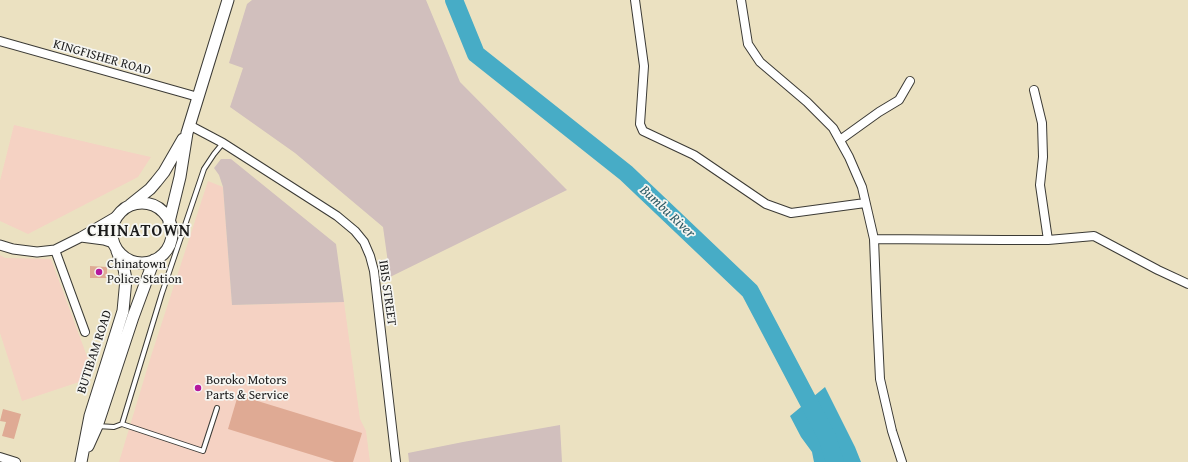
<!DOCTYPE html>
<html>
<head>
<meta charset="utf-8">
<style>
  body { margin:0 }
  canvas { display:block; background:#ebe1c1 }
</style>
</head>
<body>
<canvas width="1188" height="462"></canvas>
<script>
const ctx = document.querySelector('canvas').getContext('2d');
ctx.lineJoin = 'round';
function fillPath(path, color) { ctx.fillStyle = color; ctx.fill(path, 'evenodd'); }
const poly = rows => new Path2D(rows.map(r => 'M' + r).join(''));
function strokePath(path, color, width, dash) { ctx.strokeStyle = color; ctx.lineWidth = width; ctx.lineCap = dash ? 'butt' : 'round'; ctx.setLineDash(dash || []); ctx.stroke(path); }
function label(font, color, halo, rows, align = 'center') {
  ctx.font = font + ' "Gentium Book Plus",serif'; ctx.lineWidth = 3.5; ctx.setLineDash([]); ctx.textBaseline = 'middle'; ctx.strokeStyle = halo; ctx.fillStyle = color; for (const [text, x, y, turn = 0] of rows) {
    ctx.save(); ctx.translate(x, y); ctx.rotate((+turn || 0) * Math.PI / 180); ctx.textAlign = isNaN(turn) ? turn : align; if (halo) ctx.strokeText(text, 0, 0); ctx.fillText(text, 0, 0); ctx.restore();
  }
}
fillPath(poly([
  [14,125,133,153,151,157,138,177,28,234,0,221,0,181],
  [208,181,223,187,232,305,344,302,360,419,366,431,370,462,119,462,151,356],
  [0,255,5,258,51,259,88,359,79,382,22,401,0,333]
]), '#f5d2c3');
fillPath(poly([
  [252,0,426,0,460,82,567,190,390,277,383,227,295,153,230,107,243,68,229,63,247,4],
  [221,159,231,159,336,244,344,302,232,305,223,187,219,175,214,168],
  [560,425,562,462,409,462,408,453,463,442]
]), '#d1bfbd');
fillPath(poly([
  [825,387,855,447,861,462,814,462,812,452,801,437,790,416]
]), '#47acc6');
strokePath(poly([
  [454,0,476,54,626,173,750,291,827,437,835,462]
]), '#47acc6', 18);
fillPath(poly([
  [90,266,107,267,107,278,90,278],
  [238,395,362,433,353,462,335,462,228,429],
  [3,409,21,414,14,439,2,436,6,422,0,421]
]), '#dfaa94');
const service = poly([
  [122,424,203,451,217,408],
  [97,426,114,427,122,424,162,293,204,169,214,154,223,143]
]);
const minor = poly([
  [635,0,644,66,640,124,643,131,694,155,766,204,791,213,865,203],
  [741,0,748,44,760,62,807,102,833,128,849,157,862,187,874,239,877,316,880,379,892,431,902,462],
  [0,41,198,97],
  [1034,90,1042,123,1043,157,1040,185,1048,240],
  [189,125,223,143,337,216,355,231,364,242,370,256,374,271,396,462],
  [840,140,879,112,899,100,910,81],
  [874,239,1003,240,1048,240,1094,236,1158,270,1188,284],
  [55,250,85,332],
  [0,457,16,462]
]);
const tertiary = poly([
  [81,237,104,240,113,243],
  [0,245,13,249,37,252,55,250,81,237,117,216]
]);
const secondary = poly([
  '112 233a30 30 0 1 1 60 0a30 30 0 1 1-60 0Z',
  [130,205,150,189,156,182,164,172,183,139],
  [169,222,180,177,187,133,228,0],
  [88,446,97,426,133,317,154,260],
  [81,462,90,416,123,311,126,279,124,269,117,251]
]);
strokePath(service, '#3b3a35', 6);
strokePath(minor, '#3b3a35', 10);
strokePath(tertiary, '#3b3a35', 11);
strokePath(secondary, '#3b3a35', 13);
strokePath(service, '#fff', 4);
strokePath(minor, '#fff', 8);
strokePath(tertiary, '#fff', 9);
strokePath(secondary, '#fff', 11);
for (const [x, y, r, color] of [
  [99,272,4,"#b5179e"],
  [198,388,4,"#b5179e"]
]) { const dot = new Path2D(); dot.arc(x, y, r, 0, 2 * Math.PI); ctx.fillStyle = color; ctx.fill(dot); strokePath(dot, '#f6f6f2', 1.5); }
label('13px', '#1c1c1c', '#f6f6f2', [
  ["KINGFISHER ROAD",102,58,16],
  ["IBIS STREET",387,293,82],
  ["BUTIBAM ROAD",95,352,-72]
]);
label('13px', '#1c1c1c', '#f6f6f2', [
  ["Chinatown",107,265],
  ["Police Station",107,280],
  ["Boroko Motors",206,381],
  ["Parts & Service",206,396]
], 'left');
label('italic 14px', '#2f5d68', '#f6f6f2', [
  ["Bumbu River",667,212,43]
]);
ctx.letterSpacing = '1px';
label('bold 17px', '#1c1c1c', '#f6f6f2', [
  ["CHINATOWN",139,232]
]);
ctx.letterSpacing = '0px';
</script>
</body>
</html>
